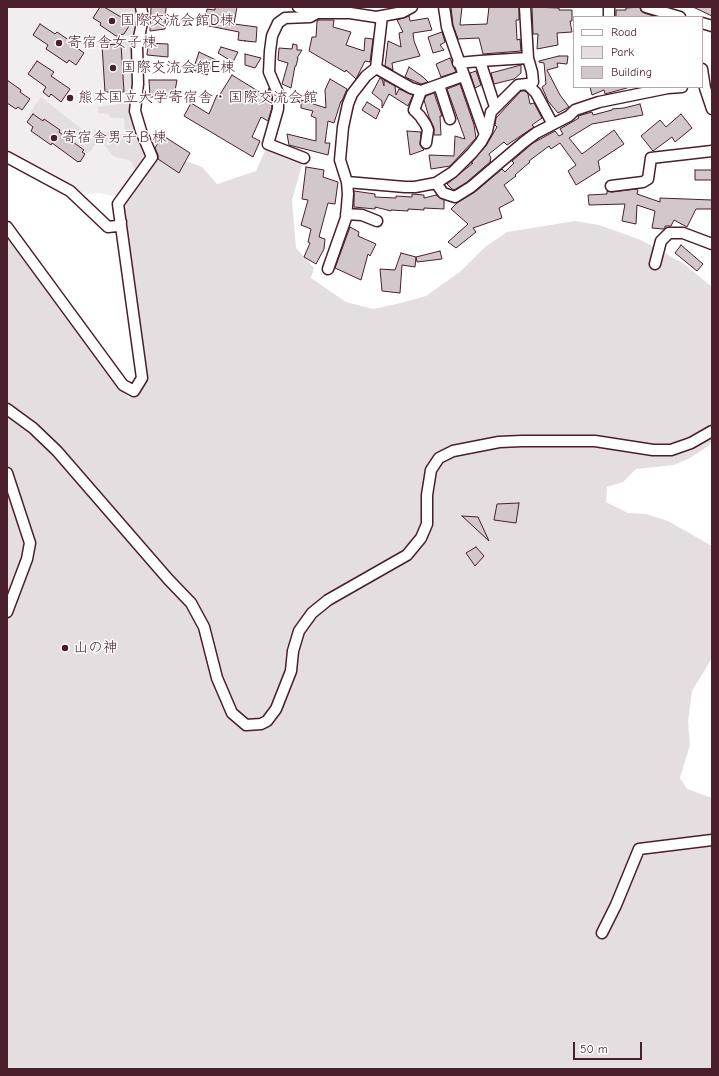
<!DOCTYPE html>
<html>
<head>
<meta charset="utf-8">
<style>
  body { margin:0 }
  #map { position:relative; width:719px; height:1076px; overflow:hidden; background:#fff; font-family:"Comic Neue",sans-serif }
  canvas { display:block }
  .frame { position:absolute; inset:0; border:8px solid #4a1f2b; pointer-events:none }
  .legend { position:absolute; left:573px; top:16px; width:130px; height:72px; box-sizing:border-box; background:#fff; border:1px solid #b7a5aa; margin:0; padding:5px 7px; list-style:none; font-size:12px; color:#4a1f2b }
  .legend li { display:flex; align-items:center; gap:8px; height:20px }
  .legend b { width:20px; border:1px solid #b7a5aa }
  .scale { position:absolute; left:573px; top:1042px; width:69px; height:18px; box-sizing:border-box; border:2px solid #4a1f2b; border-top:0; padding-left:5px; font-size:12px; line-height:14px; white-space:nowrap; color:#4a1f2b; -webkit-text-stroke:3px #fff; paint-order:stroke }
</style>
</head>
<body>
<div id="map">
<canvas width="719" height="1076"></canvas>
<div class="frame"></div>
<ul class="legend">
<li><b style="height:5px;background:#fff"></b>Road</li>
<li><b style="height:11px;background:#e5dee0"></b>Park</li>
<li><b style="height:11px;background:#d2c7cb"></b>Building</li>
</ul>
<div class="scale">50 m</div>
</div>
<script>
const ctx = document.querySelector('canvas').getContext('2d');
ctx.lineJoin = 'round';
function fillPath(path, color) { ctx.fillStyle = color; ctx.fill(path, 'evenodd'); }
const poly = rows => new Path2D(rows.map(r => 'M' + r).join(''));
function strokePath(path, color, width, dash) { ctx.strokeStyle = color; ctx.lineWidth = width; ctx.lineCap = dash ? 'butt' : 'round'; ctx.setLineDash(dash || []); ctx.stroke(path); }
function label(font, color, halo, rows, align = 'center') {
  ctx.font = font + ' "Comic Neue","Klee One",sans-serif'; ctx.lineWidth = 3; ctx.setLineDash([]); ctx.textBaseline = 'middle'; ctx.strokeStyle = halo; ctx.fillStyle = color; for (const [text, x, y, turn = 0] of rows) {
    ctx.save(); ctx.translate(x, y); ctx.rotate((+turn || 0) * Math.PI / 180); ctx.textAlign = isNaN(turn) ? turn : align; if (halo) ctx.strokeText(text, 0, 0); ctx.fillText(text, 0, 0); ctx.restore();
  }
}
fillPath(poly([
  [7,7,138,7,132,111,133,123,144,154,142,164,118,197,99,193,91,194,83,193,52,173,7,151]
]), '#f2eeef');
fillPath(poly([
  [104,7,138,7,140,17,137,36,123,36,131,23],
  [136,40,135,79,132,89,129,92,124,92,121,44,102,45,102,43],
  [41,97,88,134,93,133,95,128,96,131,111,132,111,135,125,134,124,118,110,118,108,114,98,113,99,111,97,107,132,102,133,123,144,154,142,164,136,172,132,163,129,160,116,157,112,155,102,142,94,146,91,151,85,154,82,152,84,150,59,132,60,130,44,119,43,121,30,118,28,116],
  [168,142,181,159,202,167,217,184,256,171,268,144,304,158,292,200,296,248,314,268,311,278,346,302,373,309,401,303,426,296,461,271,485,247,507,232,575,221,599,225,641,240,683,263,712,287,712,442,707,447,690,458,674,465,636,469,623,482,607,487,606,502,628,513,646,514,668,521,712,546,712,658,692,691,688,722,690,745,680,778,687,789,712,798,712,1069,7,1069,7,236,116,385,129,398,134,391,142,378,118,204,152,157]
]), '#e5dee0');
const building = poly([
  [100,7,104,7,131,23,124,34,116,36,100,25,101,23,93,18,100,7],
  [151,7,166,7,165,29,150,31,151,7],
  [215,7,237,7,234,24,257,27,256,42,245,41,245,40,245,41,238,40,239,32,204,25,207,9,215,10,215,7],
  [451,7,462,7,460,25,487,24,489,7,519,7,519,20,516,20,517,40,520,39,521,51,483,54,479,38,458,39,453,25,451,7],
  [532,7,559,8,559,10,572,10,572,21,570,21,572,32,557,33,558,45,537,49,538,34,533,34,532,7],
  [640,7,641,11,644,13,657,17,616,17,616,10,626,10,626,8,640,7],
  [693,7,712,7,712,16,693,7],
  [409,16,410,21,428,18,432,30,413,33,414,41,420,56,392,63,393,70,385,66,388,41,401,47,399,33,403,32,397,20,409,16],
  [319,20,334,20,333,27,351,32,346,45,364,51,365,38,373,39,370,62,365,61,356,79,346,70,345,72,309,51,312,37,316,37,317,21,319,20],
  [40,24,55,34,57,32,73,43,72,44,84,53,76,65,69,60,67,63,46,49,48,45,33,35,40,24],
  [442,32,445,42,440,45,444,50,433,53,428,37,442,32],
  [148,43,168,44,168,57,147,55,148,43],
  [121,44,124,92,105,92,102,45,121,44],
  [293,44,297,45,297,50,302,50,297,58,298,58,296,66,295,66,291,88,282,84,288,63,278,60,279,48,292,49,293,44],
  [221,47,238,52,233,62,218,53,221,47],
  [199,52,216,60,207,75,193,70,199,52],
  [245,54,261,58,255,68,245,65,245,54],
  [559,56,568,56,567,64,557,63,558,67,547,70,560,95,569,107,558,113,548,101,542,87,546,84,544,63,539,62,539,61,559,56],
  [450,58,456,72,441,77,436,64,450,58],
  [37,61,54,72,51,76,70,89,61,102,51,94,49,97,43,92,46,87,28,74,37,61],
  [521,65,521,73,514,79,494,84,491,73,521,65],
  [409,67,423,77,428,82,421,84,405,77,409,67],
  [476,71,481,85,475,88,470,73,476,71],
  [232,75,266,96,269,88,272,94,272,108,268,121,261,117,252,137,260,141,253,157,184,116,191,103,209,114,217,95,219,96,232,75],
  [380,78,382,79,384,86,384,80,395,86,396,95,399,89,413,95,408,106,389,94,382,108,382,101,372,93,380,78],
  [330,79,347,89,342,101,341,101,334,123,328,121,325,143,330,143,328,155,289,145,287,134,316,141,316,118,311,116,313,111,301,108,301,100,326,108,325,90,330,79],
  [7,80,21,90,20,92,30,99,22,110,18,107,16,109,7,103,7,80],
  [149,80,177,80,174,96,150,97,149,80],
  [460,84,474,125,476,138,450,166,431,169,429,155,454,156,455,136,465,139,447,89,460,84],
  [590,87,626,87,627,88,605,94,604,90,592,95,590,87],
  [521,91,525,91,528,94,530,104,534,103,542,118,532,125,534,127,507,145,504,142,489,154,491,158,490,161,491,161,467,182,454,190,452,189,447,184,473,163,471,163,486,146,497,127,495,125,496,118,521,91],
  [434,93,442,116,440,116,441,135,434,135,434,128,429,117,424,100,426,96,434,93],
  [367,102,380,110,376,119,362,110,367,102],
  [640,104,643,115,592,124,569,138,582,154,614,130,624,144,598,161,600,170,576,185,568,171,576,165,560,143,551,149,549,146,529,161,530,162,515,175,516,176,504,185,514,200,499,208,502,218,473,228,476,232,456,248,448,242,468,224,451,209,457,203,475,192,502,169,505,172,514,163,512,161,533,143,555,131,559,136,563,134,560,129,579,118,578,116,592,112,593,115,612,110,612,109,624,108,640,104],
  [33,114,43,121,44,119,60,130,59,132,84,150,82,152,85,154,80,162,79,161,78,162,52,143,51,145,31,131,33,127,27,122,33,114],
  [681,114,692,128,675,142,672,137,653,151,641,136,660,120,666,127,681,114],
  [407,131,421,132,420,145,424,150,410,155,407,131],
  [162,135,190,153,179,173,158,159,158,155,155,148,162,135],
  [306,167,324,170,323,177,338,182,335,204,328,203,319,237,325,239,324,249,316,264,304,257,310,243,308,242,311,229,301,225,308,200,302,199,306,167],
  [695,170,712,170,712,180,695,180,695,170],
  [636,189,638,190,637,194,660,202,660,198,712,200,712,209,696,209,687,227,674,220,671,226,665,226,665,228,663,229,652,228,655,211,637,205,636,224,622,221,625,204,589,205,588,195,607,194,607,191,612,192,636,189],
  [354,191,375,194,375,197,396,198,396,196,412,197,412,194,424,195,424,198,436,195,444,200,444,209,424,208,424,210,408,209,408,211,391,210,391,211,375,207,375,209,354,207,354,191],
  [350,227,359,232,358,236,376,244,370,256,368,254,361,280,335,268,350,227],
  [681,245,703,264,697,271,675,253,681,245],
  [440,251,442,259,417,262,416,257,440,251],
  [401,253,416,257,415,267,402,265,400,293,382,291,380,269,395,270,401,253],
  [519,503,516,523,494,520,497,504,519,503],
  [462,516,478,517,489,541,462,516],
  [476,547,484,556,475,566,466,553,476,547]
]);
fillPath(building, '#d2c7cb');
strokePath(building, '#4a1f2b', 1);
const street = poly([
  [298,7,317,13,350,13,376,17,382,16],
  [412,7,403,12,382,16,376,68,366,76,352,94,348,104,343,127,340,160,347,182,405,187,415,187,436,183,443,193,455,197,471,187,524,142,536,133,569,116,575,110,599,102,668,88,682,87],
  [444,7,447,27,485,135],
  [525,7,528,58],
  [646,7,680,17],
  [609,17,609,7],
  [702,23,712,26],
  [458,63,480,61],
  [376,68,411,88,421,91,463,76],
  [702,69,705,88,712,109],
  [439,85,450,119],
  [421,91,414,110,420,116,426,125,428,130,426,143],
  [495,107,480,61,528,58,532,72,533,82,531,84,527,84],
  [7,157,70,191,108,227,117,226,121,222],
  [304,158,268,144,278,109,278,93,269,72,270,51,272,36,278,23,285,18,310,17,317,13,318,7],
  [436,183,453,172,472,153,481,142,487,131,491,112,518,85,527,84,536,93,551,121,551,125],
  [611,186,643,182,648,179,651,158,712,151],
  [346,214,362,215,377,221],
  [7,227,123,385,134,391,142,378,118,204,152,157,141,131,135,111,138,84,137,47,143,18,141,7],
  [655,264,661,241,669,233,683,233,712,244],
  [328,269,346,218,348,194,347,182],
  [7,409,33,428,57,451,168,579,191,603,204,627,217,678,232,713,246,725,261,724,267,721,276,709,291,671,293,651,299,631,312,613,328,600,407,555,421,538,427,524,427,495,431,470,439,458,453,451,499,442,522,441,595,441,653,450,671,450,691,443,712,431],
  [7,473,30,543,27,559,7,612],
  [602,933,616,905,639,849,712,840]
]);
strokePath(street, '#4a1f2b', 13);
strokePath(street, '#fff', 10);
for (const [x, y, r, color] of [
  [112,21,4,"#4a1f2b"],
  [59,43,4,"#4a1f2b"],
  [113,68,4,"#4a1f2b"],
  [70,98,4,"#4a1f2b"],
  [54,138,4,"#4a1f2b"],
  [65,648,4,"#4a1f2b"]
]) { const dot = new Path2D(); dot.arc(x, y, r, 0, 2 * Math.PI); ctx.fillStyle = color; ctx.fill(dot); strokePath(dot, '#fff', 1.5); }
label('15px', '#4a1f2b', '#fff', [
  ["国際交流会館D棟",120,21],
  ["寄宿舎女子棟",67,43],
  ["国際交流会館E棟",121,68],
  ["熊本国立大学寄宿舎・国際交流会館",78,98],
  ["寄宿舎男子Ｂ棟",62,138],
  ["山の神",73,648]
], 'left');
</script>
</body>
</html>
